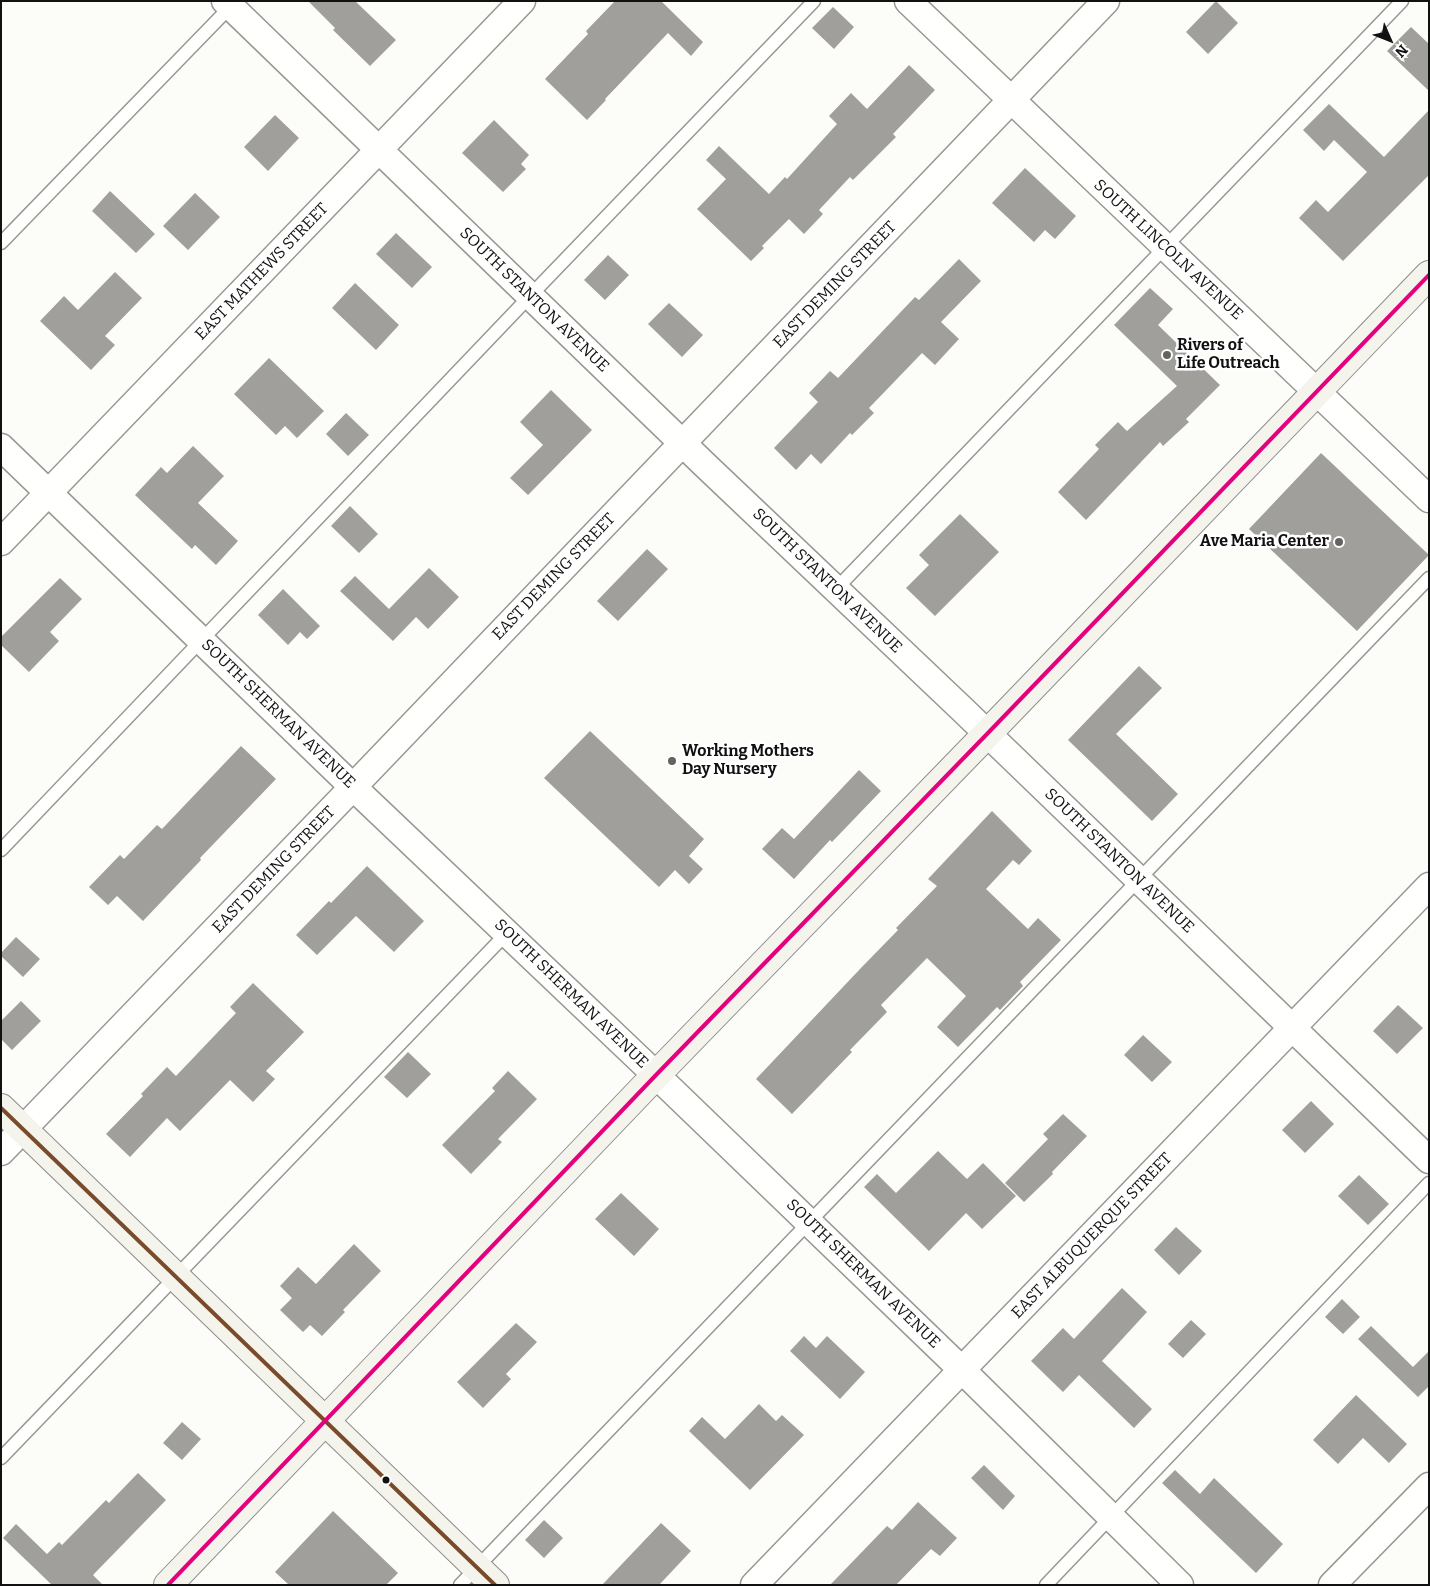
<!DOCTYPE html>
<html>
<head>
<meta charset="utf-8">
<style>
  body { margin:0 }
  #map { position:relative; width:1430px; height:1586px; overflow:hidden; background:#fcfcf8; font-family:Bitter,serif }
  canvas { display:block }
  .frame { position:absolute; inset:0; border:2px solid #111; pointer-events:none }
  .north { position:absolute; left:1365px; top:15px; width:50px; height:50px; -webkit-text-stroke:4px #fff; paint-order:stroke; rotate:134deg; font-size:14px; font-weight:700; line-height:20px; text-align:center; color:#111 }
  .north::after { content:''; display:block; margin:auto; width:18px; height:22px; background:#111; clip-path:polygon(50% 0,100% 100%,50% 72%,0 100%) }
</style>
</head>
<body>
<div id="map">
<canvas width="1430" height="1586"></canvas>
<div class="frame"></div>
<div class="north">N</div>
</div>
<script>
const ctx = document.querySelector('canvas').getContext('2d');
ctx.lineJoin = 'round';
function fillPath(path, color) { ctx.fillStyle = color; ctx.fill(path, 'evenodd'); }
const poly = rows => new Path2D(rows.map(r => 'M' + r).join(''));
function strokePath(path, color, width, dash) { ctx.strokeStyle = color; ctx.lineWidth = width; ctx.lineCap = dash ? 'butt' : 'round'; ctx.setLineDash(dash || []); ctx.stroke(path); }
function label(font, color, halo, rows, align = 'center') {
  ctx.font = font + ' Bitter,serif'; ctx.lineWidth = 5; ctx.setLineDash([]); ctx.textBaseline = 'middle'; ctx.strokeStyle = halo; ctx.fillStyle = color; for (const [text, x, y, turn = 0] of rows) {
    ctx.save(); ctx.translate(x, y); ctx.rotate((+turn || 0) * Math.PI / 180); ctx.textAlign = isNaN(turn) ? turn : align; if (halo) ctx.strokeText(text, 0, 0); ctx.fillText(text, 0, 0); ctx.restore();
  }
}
fillPath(poly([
  [308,1,355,1,396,40,370,66,333,30,335,28],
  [615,1,661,1,703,42,691,56,668,33,605,99,606,100,587,120,545,79,588,34,586,31],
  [1216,1,1238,23,1208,54,1186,32],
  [833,7,854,27,834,49,812,28],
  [1411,27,1429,44,1429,91,1387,51],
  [909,65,935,90,893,134,896,137,853,180,850,177,819,210,823,214,804,234,789,219,762,246,764,248,751,261,697,209,726,179,706,160,719,146,769,194,785,177,787,179,837,124,829,116,851,93,867,109],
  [1329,104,1384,157,1429,110,1429,175,1343,261,1299,218,1316,200,1328,212,1367,172,1334,140,1324,151,1303,130],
  [275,115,299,138,268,171,244,147],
  [494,120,529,155,521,164,526,169,503,192,462,153],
  [1025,168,1076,216,1055,239,1045,230,1034,242,992,203],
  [110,191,155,234,136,253,92,211],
  [195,193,220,217,188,250,163,226],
  [396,233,432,267,412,288,376,254],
  [608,255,629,275,605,300,584,280],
  [959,259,981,281,941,322,959,339,935,365,922,353,869,408,874,413,852,435,850,433,821,464,811,454,796,470,774,448,818,402,809,393,830,371,838,378,915,297,919,300],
  [115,272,142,298,105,336,115,345,91,370,40,321,64,296,78,310],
  [355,283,399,325,376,350,332,308],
  [1150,288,1173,309,1158,325,1220,385,1186,419,1189,422,1163,446,1160,442,1086,520,1058,492,1099,449,1095,445,1118,422,1127,431,1177,386,1114,325],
  [669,303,703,335,682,357,648,324],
  [269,358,324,411,297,438,285,426,276,435,234,394],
  [551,390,592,430,528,495,510,478,543,445,520,422],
  [346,413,369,435,348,456,326,434],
  [193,446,224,476,198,503,238,541,216,565,195,545,192,549,135,495,161,467,167,473],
  [1321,453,1429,555,1357,631,1249,529],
  [350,506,378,534,359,553,331,526],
  [960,514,999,552,935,616,906,588,929,565,919,555],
  [647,549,668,569,618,621,597,601],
  [429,568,459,597,428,629,416,617,393,641,340,591,355,576,389,609],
  [60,578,82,599,50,632,59,641,29,672,1,645,1,637],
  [283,589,320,626,307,639,300,632,288,645,258,615],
  [1139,666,1162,688,1116,734,1178,794,1152,821,1068,740],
  [590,731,704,839,689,856,703,869,689,884,675,870,659,887,544,778],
  [241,746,276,779,200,858,201,860,143,921,117,896,108,905,89,887,120,855,124,859,157,825,162,829],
  [859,770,881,791,832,842,830,840,794,879,762,849,782,828,794,839],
  [992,811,1032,851,1019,865,1013,860,986,889,1028,929,1038,918,1061,940,1020,982,1023,986,1000,1010,997,1007,958,1047,937,1027,966,996,927,958,881,1005,887,1012,850,1050,852,1052,792,1114,756,1079,860,969,898,930,896,928,937,886,928,879],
  [367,866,424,921,394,952,356,916,317,955,296,935,329,901,331,903],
  [16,937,40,959,23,977,1,956,1,953],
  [253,983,304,1032,266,1071,275,1079,253,1102,230,1080,180,1131,167,1118,130,1157,106,1134,143,1096,141,1094,167,1067,176,1076,236,1013,230,1007],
  [21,1001,41,1021,12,1050,1,1039,1,1021],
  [1398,1005,1423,1028,1397,1054,1373,1031],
  [1143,1035,1172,1062,1152,1082,1124,1055],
  [408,1052,431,1074,407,1098,384,1077],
  [508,1071,537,1099,498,1139,502,1142,471,1174,442,1145,495,1091,492,1088],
  [1311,1101,1334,1124,1305,1153,1282,1130],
  [1063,1114,1087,1136,1052,1172,1053,1174,1024,1202,1005,1183,1048,1139,1043,1134],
  [938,1151,967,1179,983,1163,1016,1196,982,1229,966,1213,929,1251,864,1187,877,1174,896,1193],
  [1359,1175,1389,1204,1368,1225,1338,1196],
  [621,1193,659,1229,634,1256,595,1219],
  [1176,1227,1202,1251,1179,1275,1154,1250],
  [354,1244,381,1271,343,1310,345,1312,322,1336,310,1325,303,1332,280,1310,292,1298,280,1286,298,1267,316,1284],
  [1122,1288,1147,1312,1102,1361,1152,1409,1134,1428,1079,1375,1063,1392,1031,1361,1063,1328,1074,1339],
  [1342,1299,1360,1317,1343,1334,1325,1317],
  [1191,1320,1206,1334,1183,1358,1168,1344],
  [516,1323,537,1342,506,1374,511,1379,483,1408,457,1382],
  [1371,1326,1413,1367,1429,1351,1429,1386,1418,1397,1358,1339],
  [804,1336,816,1348,827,1336,865,1372,840,1399,790,1351],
  [1356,1395,1407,1444,1389,1463,1363,1438,1338,1464,1313,1440],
  [759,1404,776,1421,782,1415,804,1435,750,1490,689,1431,702,1417,725,1439],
  [182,1422,201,1439,182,1460,163,1443],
  [984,1465,1015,1496,1003,1510,971,1478],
  [1175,1470,1200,1494,1214,1478,1283,1544,1256,1573,1162,1483],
  [138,1473,166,1500,93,1575,103,1585,52,1585,3,1538,16,1524,47,1554,59,1542,62,1545,106,1500,109,1503],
  [918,1502,957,1538,940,1556,931,1549,896,1585,830,1585,887,1526,892,1530],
  [333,1511,398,1573,386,1585,289,1585,275,1572],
  [544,1520,563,1538,544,1558,525,1540],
  [661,1523,691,1551,659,1585,602,1585]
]), '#a09f9c');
const lane = poly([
  [1,243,232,5],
  [836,589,1402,1],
  [1,850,530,296,814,1],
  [1,1458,507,933],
  [460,1585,1429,578],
  [1046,1585,1429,1183]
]);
const street = poly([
  [225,1,705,465,963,710,1429,1160],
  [908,1,1429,499],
  [1,447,353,787,656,1075,962,1370,1180,1585],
  [1,542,522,1],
  [1,1152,353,787,1106,1],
  [754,1585,1429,886],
  [1332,1585,1429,1486]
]);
const secondary = poly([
  [1,1108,495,1585],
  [168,1585,656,1075,987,734,1429,275]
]);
strokePath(lane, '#979795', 15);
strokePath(street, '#979795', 29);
strokePath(secondary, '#8d8d8c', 30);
strokePath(lane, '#fffffe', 12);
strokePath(street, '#fffffe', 26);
strokePath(secondary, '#f4f4ed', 28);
strokePath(poly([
  [1,1108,495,1585]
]), '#7a4b2a', 4);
strokePath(poly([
  [168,1585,656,1075,987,734,1429,275]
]), '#e5007d', 4);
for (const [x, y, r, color] of [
  [1167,355,5,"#636362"],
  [1339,542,5,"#636362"],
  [672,761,5,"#636362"],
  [386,1480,4.5,"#111"]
]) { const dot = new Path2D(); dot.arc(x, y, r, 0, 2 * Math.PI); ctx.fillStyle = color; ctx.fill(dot); strokePath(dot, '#fff', 2); }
label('16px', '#111', '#fff', [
  ["SOUTH LINCOLN AVENUE",1168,250,43],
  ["EAST MATHEWS STREET",262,272,-46],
  ["EAST DEMING STREET",835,285,-46],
  ["SOUTH STANTON AVENUE",534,300,44],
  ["EAST DEMING STREET",554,577,-46],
  ["SOUTH STANTON AVENUE",827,581,44],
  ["SOUTH SHERMAN AVENUE",278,714,44],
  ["SOUTH STANTON AVENUE",1119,861,44],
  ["EAST DEMING STREET",274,870,-46],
  ["SOUTH SHERMAN AVENUE",571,994,44],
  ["EAST ALBUQUERQUE STREET",1092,1236,-46],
  ["SOUTH SHERMAN AVENUE",863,1274,44]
]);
label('bold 16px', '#111', '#fff', [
  ["Rivers of",1177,346],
  ["Life Outreach",1177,364],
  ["Ave Maria Center",1329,542,"right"],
  ["Working Mothers",682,752],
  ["Day Nursery",682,770]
], 'left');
</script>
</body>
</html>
